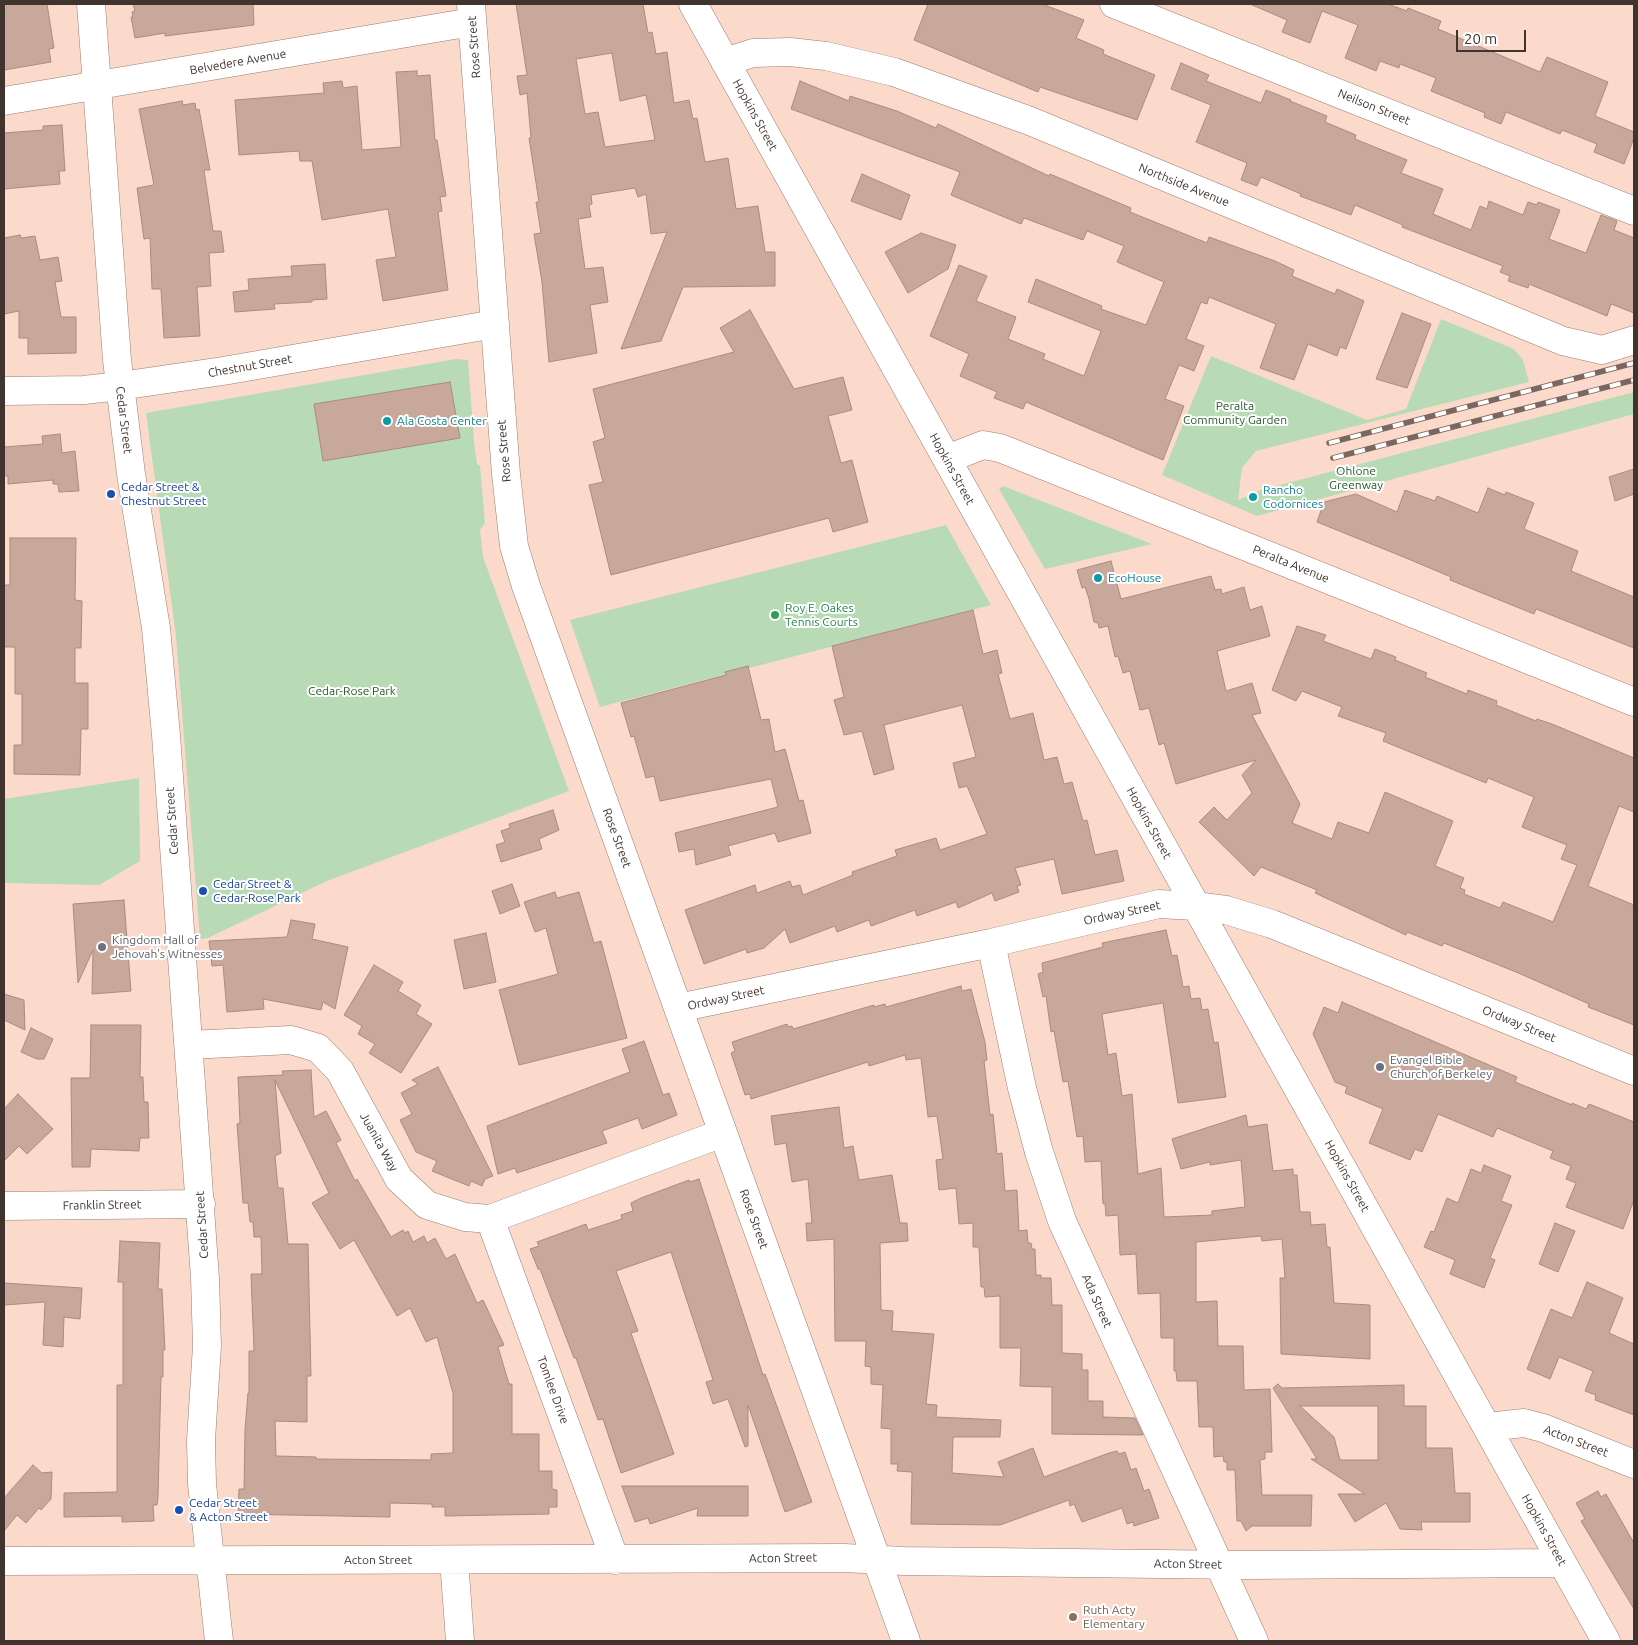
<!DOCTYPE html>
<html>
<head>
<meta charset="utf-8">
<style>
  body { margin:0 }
  #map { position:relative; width:1638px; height:1645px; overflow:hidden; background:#fbdacc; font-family:Ubuntu,sans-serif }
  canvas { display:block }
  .frame { position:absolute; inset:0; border:5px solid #41342e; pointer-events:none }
  .scale { position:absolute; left:1456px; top:30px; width:70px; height:22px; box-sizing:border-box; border:2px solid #41342e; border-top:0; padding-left:6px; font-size:15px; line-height:18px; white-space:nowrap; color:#41342e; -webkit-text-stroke:4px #fff; paint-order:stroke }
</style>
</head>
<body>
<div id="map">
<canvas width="1638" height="1645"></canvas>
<div class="frame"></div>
<div class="scale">20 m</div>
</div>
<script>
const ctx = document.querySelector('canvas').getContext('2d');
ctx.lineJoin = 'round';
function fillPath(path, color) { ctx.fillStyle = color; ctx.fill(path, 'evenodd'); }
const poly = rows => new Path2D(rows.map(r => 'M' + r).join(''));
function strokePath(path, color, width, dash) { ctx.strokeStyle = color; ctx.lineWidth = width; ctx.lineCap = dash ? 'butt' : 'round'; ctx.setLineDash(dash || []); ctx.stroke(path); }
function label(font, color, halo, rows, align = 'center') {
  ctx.font = font + ' Ubuntu,sans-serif'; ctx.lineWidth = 4; ctx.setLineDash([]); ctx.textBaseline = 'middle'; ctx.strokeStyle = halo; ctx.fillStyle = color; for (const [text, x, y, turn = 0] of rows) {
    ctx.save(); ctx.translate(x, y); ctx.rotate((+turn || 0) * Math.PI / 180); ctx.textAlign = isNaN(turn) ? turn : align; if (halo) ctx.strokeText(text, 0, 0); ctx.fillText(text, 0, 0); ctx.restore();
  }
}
fillPath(poly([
  [1441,319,1514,349,1523,360,1529,382,1256,451,1242,468,1238,500,1261,490,1634,392,1634,414,1257,516,1162,475,1211,356,1367,420,1406,409],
  [456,359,468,360,474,441,477,464,480,466,485,523,480,530,483,557,569,791,327,881,208,938,200,939,176,636,146,413],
  [1003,486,1152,544,1045,569,999,489],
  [946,525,991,605,600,707,570,620],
  [139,778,140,861,99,885,4,883,4,799]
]), '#b8dbb6');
const building = poly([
  [4,4,47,4,54,48,49,49,51,62,4,70,4,4],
  [133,4,253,4,254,25,165,36,165,33,135,38,131,17,133,17,132,12,135,11,133,4],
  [516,4,643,4,648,33,652,32,656,54,667,52,674,103,689,100,693,119,697,118,705,162,728,158,736,209,758,206,765,252,775,252,775,286,683,287,661,341,621,349,667,232,651,234,646,194,638,197,635,188,591,195,592,204,589,205,591,217,578,219,585,269,603,267,608,302,590,305,597,353,549,362,542,282,534,234,541,233,536,202,539,202,529,138,531,138,527,93,520,95,517,76,527,75,516,4],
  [612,53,620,101,646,95,655,140,605,147,598,112,585,114,576,59,612,53],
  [928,4,1042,4,1084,20,1076,38,1104,50,1103,54,1155,75,1137,120,1040,87,1038,92,914,40,928,4],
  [1250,4,1388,4,1407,11,1408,8,1441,21,1438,29,1540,72,1547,57,1608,82,1595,116,1634,132,1634,138,1624,164,1594,152,1597,144,1562,130,1560,134,1506,112,1501,124,1484,117,1485,113,1431,91,1436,78,1400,64,1399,68,1380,61,1376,71,1345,58,1358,25,1322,11,1310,43,1282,32,1287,20,1250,4],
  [1181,63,1209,75,1206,81,1261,103,1266,90,1291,100,1290,101,1327,116,1325,122,1356,135,1355,139,1407,160,1401,173,1443,189,1433,214,1471,230,1480,206,1487,209,1489,201,1523,215,1528,202,1537,205,1538,202,1560,210,1549,239,1586,253,1601,215,1617,221,1614,230,1634,238,1634,313,1611,304,1607,316,1529,284,1528,288,1508,281,1510,276,1500,272,1503,266,1402,227,1403,225,1355,205,1351,215,1300,196,1301,194,1261,177,1257,186,1241,180,1247,163,1196,142,1211,105,1171,89,1181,63],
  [417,71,417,76,430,75,435,140,437,140,446,196,440,197,442,211,438,212,448,290,383,301,376,260,396,257,388,209,322,220,312,161,300,161,299,151,239,155,235,100,324,93,323,83,342,81,343,88,357,86,362,150,401,147,396,72,417,71],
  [800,81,849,101,850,96,897,111,936,128,938,124,1049,176,1050,174,1131,208,1130,212,1207,243,1209,237,1275,261,1294,270,1292,276,1335,294,1337,289,1364,301,1346,349,1340,347,1337,356,1308,344,1294,380,1260,368,1276,324,1209,297,1207,304,1201,302,1186,339,1204,346,1194,371,1179,365,1165,399,1184,406,1163,460,1026,402,1023,409,994,398,997,392,960,376,969,354,930,336,959,265,987,276,976,301,1016,317,1008,339,1045,354,1043,359,1084,376,1101,331,1028,302,1036,279,1102,306,1101,309,1146,325,1164,282,1117,262,1124,246,1087,231,1083,240,1024,218,1021,224,951,195,960,172,791,109,800,81],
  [182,101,183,105,195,103,196,110,199,109,210,170,204,170,213,231,221,231,224,252,209,253,211,286,197,287,200,336,164,338,161,289,152,289,150,238,144,239,137,188,154,185,139,109,182,101],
  [62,125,65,171,59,171,60,184,4,189,4,133,43,130,43,126,62,125],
  [862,174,910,195,901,220,851,201,862,174],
  [921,233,956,245,948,269,908,293,885,252,921,233],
  [20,235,21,238,35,236,40,260,58,257,62,281,55,282,61,317,76,317,76,353,28,354,28,338,19,338,19,311,4,314,4,238,20,235],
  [325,264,327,299,312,300,312,302,274,304,275,309,235,312,233,292,249,290,248,279,292,276,291,266,325,264],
  [750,310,794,389,843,377,852,410,828,416,841,463,852,460,868,522,833,532,829,518,611,575,589,485,603,482,593,442,605,438,593,389,734,352,720,328,750,310],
  [1402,313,1431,324,1407,388,1376,379,1402,313],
  [450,382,460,438,323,461,314,404,450,382],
  [60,434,62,453,75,451,79,491,59,492,58,484,53,484,53,480,8,484,8,476,4,476,4,447,43,444,42,436,60,434],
  [1634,469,1634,494,1615,501,1609,477,1634,469],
  [1488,488,1505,495,1506,492,1534,503,1524,529,1578,551,1571,571,1634,597,1634,648,1536,609,1534,614,1450,580,1451,577,1406,558,1317,522,1324,502,1356,494,1397,512,1405,490,1435,501,1437,496,1478,513,1488,488],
  [10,538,76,538,75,600,82,601,81,648,75,648,75,683,88,683,88,729,81,729,80,775,14,774,14,745,22,745,22,694,15,694,15,647,4,647,4,585,10,585,10,538],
  [1111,561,1121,599,1211,576,1215,590,1221,589,1222,594,1244,587,1250,610,1262,606,1270,636,1217,651,1226,691,1252,683,1261,713,1252,715,1300,804,1292,823,1332,839,1338,822,1369,833,1385,792,1453,821,1435,866,1464,878,1460,888,1465,890,1464,894,1500,908,1503,902,1553,922,1577,865,1561,859,1567,845,1522,827,1534,797,1488,778,1486,783,1383,741,1386,733,1338,716,1342,707,1302,691,1296,701,1272,690,1297,626,1326,635,1323,641,1371,659,1375,649,1396,657,1395,660,1427,673,1425,677,1467,694,1468,690,1497,701,1496,705,1536,721,1537,719,1552,724,1634,758,1634,812,1619,806,1588,886,1634,905,1634,1025,1588,1007,1589,1004,1516,972,1444,943,1442,946,1407,932,1406,935,1315,893,1317,890,1261,867,1254,876,1199,822,1214,807,1227,820,1252,793,1242,775,1256,760,1176,784,1164,743,1159,745,1149,708,1140,710,1130,671,1123,673,1118,656,1115,657,1108,626,1099,628,1098,623,1094,622,1089,599,1085,587,1082,588,1077,570,1111,561],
  [973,610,983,654,997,650,1002,673,998,674,1010,719,1033,713,1044,760,1057,757,1064,784,1072,782,1083,821,1087,820,1095,855,1117,850,1124,881,1062,894,1054,859,1015,868,1021,885,1017,886,1019,892,995,901,992,893,958,908,956,902,917,916,915,910,871,926,869,920,837,932,835,926,790,943,785,929,764,948,747,953,746,949,704,964,685,910,755,885,757,893,790,881,792,887,800,885,803,895,853,875,852,872,897,856,895,850,936,838,940,850,987,834,967,786,959,788,953,763,976,757,962,705,884,725,894,769,874,775,862,731,844,735,834,700,844,697,832,646,973,610],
  [748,666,761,720,769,719,775,752,785,749,799,801,803,800,811,833,778,842,775,833,728,846,731,855,696,865,694,849,679,852,675,833,778,807,771,779,660,801,654,776,646,778,634,736,631,737,621,703,726,675,725,672,748,666],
  [553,810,559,830,539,839,542,849,501,862,496,845,505,842,501,831,510,828,509,824,553,810],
  [512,884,520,906,500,914,492,891,512,884],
  [555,892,557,898,579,892,594,943,601,941,627,1038,519,1065,499,990,558,974,546,928,535,932,524,902,555,892],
  [124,900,131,991,92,994,93,950,78,983,73,904,124,900],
  [291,920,315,924,312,939,348,947,335,1009,323,1002,321,1010,263,999,264,1009,227,1012,223,965,212,966,209,941,287,937,291,920],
  [1166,930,1172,956,1177,955,1183,987,1189,986,1191,999,1200,998,1202,1010,1208,1009,1214,1043,1218,1042,1226,1097,1178,1103,1163,1003,1102,1014,1108,1055,1116,1053,1122,1096,1132,1094,1138,1174,1161,1168,1164,1217,1212,1215,1212,1211,1245,1207,1241,1160,1210,1165,1210,1162,1181,1169,1172,1139,1246,1115,1248,1127,1267,1124,1273,1171,1293,1169,1293,1175,1297,1175,1300,1212,1310,1212,1311,1225,1325,1224,1327,1247,1330,1247,1334,1303,1370,1305,1370,1359,1281,1354,1280,1278,1285,1278,1282,1239,1262,1241,1261,1236,1196,1242,1196,1302,1217,1301,1218,1346,1243,1346,1244,1390,1270,1389,1272,1452,1265,1452,1265,1459,1260,1460,1262,1495,1312,1495,1311,1526,1252,1526,1246,1531,1241,1521,1237,1521,1235,1470,1227,1470,1227,1462,1224,1462,1223,1456,1214,1457,1213,1427,1199,1427,1197,1381,1177,1381,1176,1371,1174,1371,1174,1338,1161,1338,1160,1293,1138,1294,1136,1254,1120,1255,1118,1215,1106,1216,1105,1203,1103,1204,1101,1161,1085,1162,1083,1136,1077,1137,1068,1081,1063,1082,1054,1031,1051,1032,1046,996,1043,997,1038,974,1043,972,1042,963,1103,947,1102,943,1166,930],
  [486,933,496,982,464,989,454,940,486,933],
  [374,965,403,982,398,991,421,1005,416,1014,432,1024,401,1073,369,1053,375,1044,358,1034,362,1026,344,1015,374,965],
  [961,986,962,991,971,989,985,1042,987,1060,984,1061,990,1115,993,1114,997,1154,1002,1153,1005,1191,1017,1190,1019,1231,1027,1230,1028,1243,1031,1243,1032,1249,1035,1249,1036,1275,1041,1275,1041,1278,1051,1278,1052,1305,1062,1305,1062,1353,1082,1354,1082,1370,1088,1370,1088,1401,1103,1401,1103,1417,1135,1418,1143,1435,1052,1434,1052,1387,1020,1386,1021,1348,1000,1348,1000,1296,985,1297,984,1287,981,1287,979,1247,973,1247,973,1223,959,1224,956,1188,939,1190,936,1160,943,1159,937,1116,928,1117,921,1058,906,1060,905,1055,869,1066,868,1062,751,1099,750,1094,745,1095,731,1053,735,1051,732,1042,787,1024,788,1027,792,1026,793,1029,874,1005,874,1007,885,1004,886,1007,961,986],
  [4,994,24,1000,25,1030,4,1020,4,994],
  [1342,1002,1517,1077,1515,1082,1572,1105,1572,1103,1586,1109,1589,1104,1634,1122,1634,1200,1623,1229,1566,1207,1576,1183,1566,1179,1571,1166,1550,1158,1553,1151,1497,1128,1493,1137,1438,1114,1422,1152,1415,1149,1410,1160,1369,1143,1383,1109,1345,1093,1347,1087,1335,1082,1313,1034,1324,1007,1338,1013,1342,1002],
  [91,1025,141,1025,140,1077,143,1077,144,1102,148,1102,149,1138,140,1138,139,1151,91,1149,90,1167,72,1167,71,1078,90,1078,91,1025],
  [31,1028,53,1039,44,1059,37,1059,21,1052,31,1028],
  [644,1041,663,1095,669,1093,677,1115,642,1129,638,1118,602,1131,607,1143,517,1173,515,1168,498,1174,487,1126,630,1072,622,1049,644,1041],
  [438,1067,493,1176,485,1179,482,1186,471,1181,469,1186,432,1171,437,1161,416,1152,400,1120,412,1114,401,1093,418,1084,412,1080,438,1067],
  [311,1070,314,1117,326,1111,341,1140,336,1143,355,1181,357,1179,391,1237,403,1230,405,1233,408,1231,413,1242,424,1236,427,1243,435,1238,446,1259,455,1254,477,1303,483,1300,504,1345,498,1347,509,1384,512,1384,512,1434,539,1434,539,1471,552,1471,552,1489,557,1490,557,1507,549,1507,549,1514,445,1516,445,1507,432,1507,432,1504,390,1503,390,1517,238,1514,239,1489,244,1489,245,1430,248,1393,249,1393,249,1351,254,1351,251,1274,262,1274,261,1237,254,1237,253,1222,250,1222,248,1203,243,1203,237,1124,240,1123,238,1077,283,1075,282,1071,311,1070],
  [275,1080,329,1193,312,1203,340,1249,354,1240,397,1316,410,1308,426,1342,437,1337,453,1393,453,1453,431,1454,431,1460,316,1459,316,1457,276,1456,275,1421,307,1422,307,1376,311,1376,308,1244,288,1244,283,1188,278,1188,275,1156,281,1153,275,1080],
  [18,1094,53,1129,27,1154,19,1146,4,1161,4,1109,18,1094],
  [839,1107,844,1148,853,1146,859,1180,892,1175,900,1223,907,1223,908,1241,880,1243,881,1310,893,1311,892,1331,934,1334,926,1404,937,1405,936,1417,1001,1420,1000,1437,953,1437,952,1473,1004,1477,998,1462,1033,1448,1044,1477,1109,1453,1117,1451,1119,1454,1125,1452,1131,1470,1136,1468,1144,1491,1149,1489,1159,1518,1134,1526,1133,1522,1127,1524,1122,1508,1082,1522,1074,1504,1070,1506,1069,1500,1000,1525,911,1524,912,1472,897,1471,898,1464,891,1464,891,1429,881,1428,883,1385,871,1384,871,1367,865,1366,866,1341,835,1341,834,1239,807,1241,806,1223,812,1223,808,1179,792,1182,786,1143,775,1145,771,1116,839,1107],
  [1484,1165,1511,1176,1501,1201,1512,1205,1490,1258,1495,1260,1484,1288,1450,1274,1455,1260,1424,1247,1431,1231,1434,1232,1447,1198,1458,1203,1471,1169,1481,1173,1484,1165],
  [699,1179,763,1375,765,1374,812,1502,785,1512,748,1405,748,1446,745,1447,728,1399,713,1404,706,1382,713,1380,671,1252,616,1271,638,1331,631,1333,674,1454,621,1473,603,1419,598,1420,576,1358,574,1358,540,1269,538,1269,530,1249,539,1246,537,1242,586,1224,588,1230,622,1219,621,1215,633,1211,631,1203,641,1198,689,1180,690,1182,699,1179],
  [1555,1223,1575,1231,1558,1272,1539,1264,1555,1223],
  [120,1241,160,1243,158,1289,162,1289,165,1350,163,1350,163,1377,161,1377,158,1497,157,1505,153,1505,154,1521,122,1522,122,1516,64,1517,64,1493,117,1492,117,1385,123,1385,123,1282,118,1282,120,1241],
  [1587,1282,1623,1298,1609,1333,1634,1344,1634,1415,1595,1400,1596,1395,1585,1391,1593,1371,1559,1357,1550,1379,1527,1369,1551,1309,1572,1318,1587,1282],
  [4,1283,82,1288,80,1319,64,1317,63,1347,43,1345,45,1302,4,1305,4,1283],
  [1278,1384,1282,1388,1404,1385,1404,1406,1426,1406,1426,1448,1452,1448,1455,1493,1470,1493,1470,1522,1421,1522,1422,1530,1400,1529,1386,1503,1355,1522,1338,1494,1365,1494,1311,1459,1317,1459,1273,1388,1278,1384],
  [1300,1406,1378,1406,1378,1460,1340,1460,1334,1437,1300,1406],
  [33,1465,42,1473,52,1472,51,1499,41,1510,39,1508,26,1523,17,1515,4,1531,4,1498,33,1465],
  [622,1486,748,1486,748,1516,697,1516,698,1508,650,1524,648,1518,635,1522,622,1486],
  [1598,1491,1601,1497,1606,1494,1634,1543,1634,1609,1581,1521,1585,1519,1576,1503,1598,1491]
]);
fillPath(building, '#c7a89a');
strokePath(building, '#aa8c7e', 1);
const minor = poly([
  [91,4,117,360,131,474,156,628,166,735,205,1278,207,1346,201,1440,202,1484,219,1641],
  [471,4,506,474,514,546,526,586,906,1641],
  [693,4,1606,1641],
  [1114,4,1634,211],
  [725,62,753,53,790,52,826,56,894,72,1030,121,1563,341,1602,350,1634,340],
  [4,101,472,22],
  [4,391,84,390,120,386,223,371,495,324],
  [947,459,983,445,1000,448,1634,702],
  [991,943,1022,1088,1039,1152,1062,1221,1254,1641],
  [678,1008,991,943,1159,904,1195,906,1226,910,1272,924,1634,1071],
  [189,1045,291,1040,318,1048,340,1071,399,1179,427,1205,465,1217,490,1219,723,1133],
  [4,1206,201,1204],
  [490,1219,615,1560],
  [1487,1427,1524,1423,1543,1428,1634,1464],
  [454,1560,460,1641],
  [4,1561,844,1558,904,1561,1244,1565,1562,1563]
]);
strokePath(minor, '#9a7d6f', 29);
strokePath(minor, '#fff', 28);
const rail = poly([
  [1329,443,1634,363],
  [1333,458,1634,380]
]);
strokePath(rail, '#7a675f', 5.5);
strokePath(rail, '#fff', 4, [11]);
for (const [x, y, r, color] of [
  [387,421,5,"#0f9aa8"],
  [111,494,5,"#1a4fb4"],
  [1253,497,5,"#0f9aa8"],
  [1098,578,5,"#0f9aa8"],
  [775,615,5,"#2e9e5b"],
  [203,891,5,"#1a4fb4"],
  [102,947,5,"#6b7280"],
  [1380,1067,5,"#6b7280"],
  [179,1510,5,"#1a4fb4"],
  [1073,1617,5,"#8d6e63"]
]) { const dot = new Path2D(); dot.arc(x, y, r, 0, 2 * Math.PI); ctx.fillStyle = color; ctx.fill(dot); strokePath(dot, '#fff', 2); }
label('12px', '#41342e', '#fff', [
  ["Rose Street",474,47,-94],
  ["Belvedere Avenue",238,62,-10],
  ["Neilson Street",1374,107,22],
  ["Hopkins Street",755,115,61],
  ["Northside Avenue",1184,185,22],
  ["Chestnut Street",250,366,-10],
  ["Cedar Street",124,420,83],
  ["Rose Street",504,451,-95],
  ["Hopkins Street",952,469,61],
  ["Peralta Avenue",1291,564,22],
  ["Cedar Street",172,821,-94],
  ["Hopkins Street",1149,823,61],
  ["Rose Street",617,838,70],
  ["Ordway Street",1122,913,-12],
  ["Ordway Street",726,998,-12],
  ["Ordway Street",1519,1024,22],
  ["Juanita Way",379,1142,61],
  ["Hopkins Street",1347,1176,61],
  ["Franklin Street",102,1205,-1],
  ["Rose Street",754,1219,70],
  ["Cedar Street",202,1225,-94],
  ["Ada Street",1097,1301,66],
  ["Tomlee Drive",553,1390,70],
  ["Acton Street",1576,1441,21],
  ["Hopkins Street",1544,1530,61],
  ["Acton Street",783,1558,-1],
  ["Acton Street",378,1560],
  ["Acton Street",1188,1564,1]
]);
label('12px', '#235a24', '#fff', [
  ["Peralta",1235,406],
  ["Community Garden",1235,420],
  ["Ohlone",1356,471],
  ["Greenway",1356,485],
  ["Cedar-Rose Park",352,691]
]);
label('12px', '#0d838f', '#fff', [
  ["Ala Costa Center",397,421],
  ["Rancho",1263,490],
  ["Codornices",1263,504],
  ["EcoHouse",1108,578]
], 'left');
label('12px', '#164399', '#fff', [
  ["Cedar Street &",121,487],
  ["Chestnut Street",121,501],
  ["Cedar Street &",213,884],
  ["Cedar-Rose Park",213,898],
  ["Cedar Street",189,1503],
  ["& Acton Street",189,1517]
], 'left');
label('12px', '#27864d', '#fff', [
  ["Roy E. Oakes",785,608],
  ["Tennis Courts",785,622]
], 'left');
label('12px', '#5b616d', '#fff', [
  ["Kingdom Hall of",112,940],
  ["Jehovah's Witnesses",112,954],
  ["Evangel Bible",1390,1060],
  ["Church of Berkeley",1390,1074]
], 'left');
label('12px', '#785e54', '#fff', [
  ["Ruth Acty",1083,1610],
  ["Elementary",1083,1624]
], 'left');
</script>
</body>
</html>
